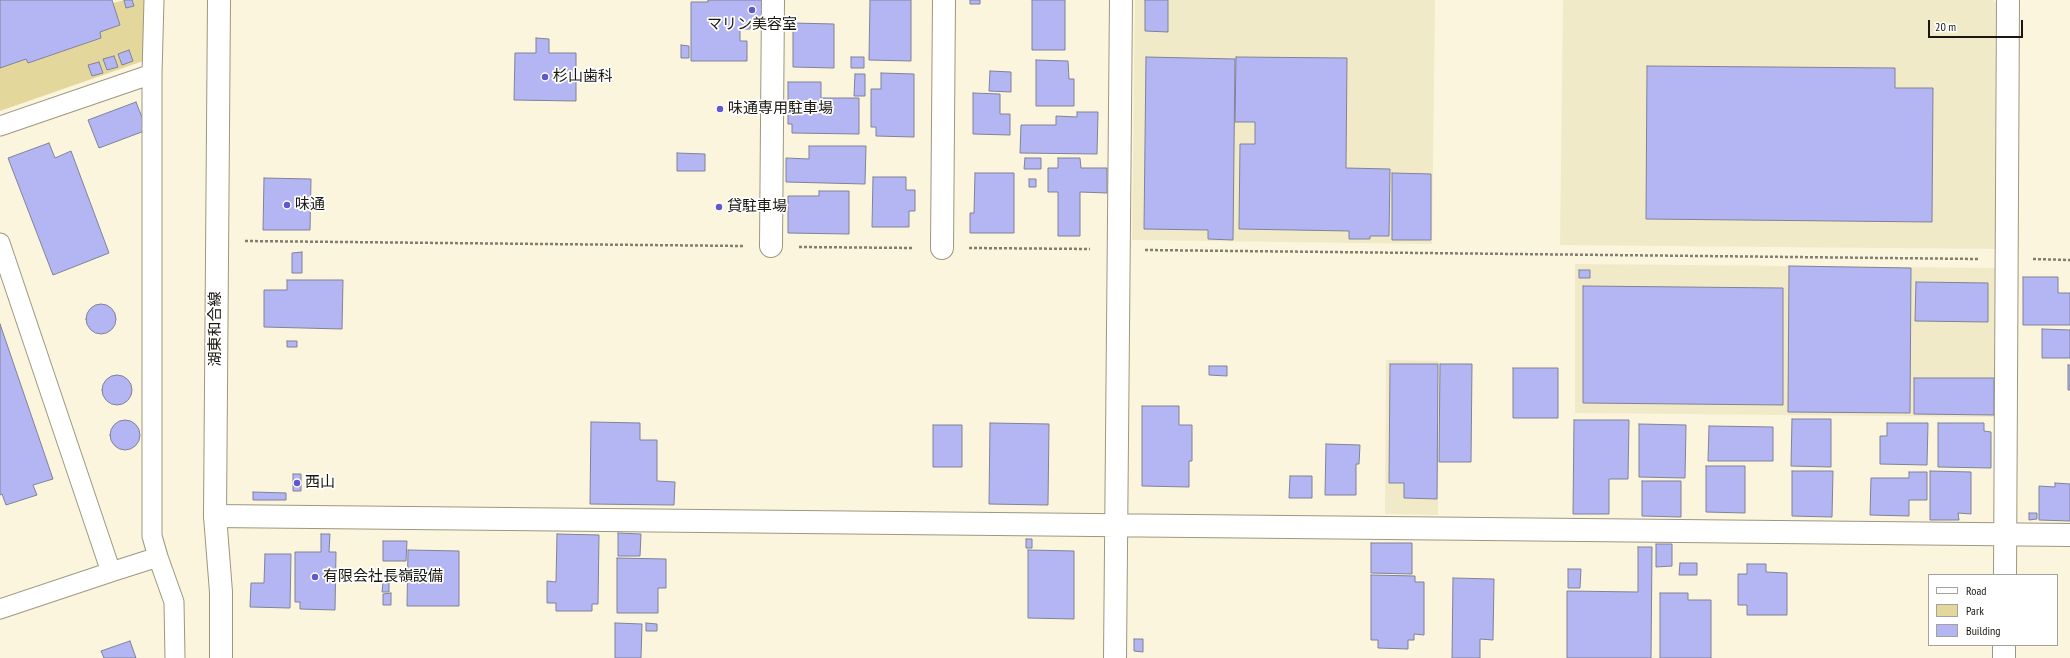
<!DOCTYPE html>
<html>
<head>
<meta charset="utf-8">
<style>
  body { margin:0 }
  #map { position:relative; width:2070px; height:658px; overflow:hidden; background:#faf5dc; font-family:"PT Sans Narrow",sans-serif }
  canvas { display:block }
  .legend { position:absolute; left:1928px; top:574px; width:130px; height:72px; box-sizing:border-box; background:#fff; border:1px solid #a3a29f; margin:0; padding:5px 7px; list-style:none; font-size:12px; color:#19170f }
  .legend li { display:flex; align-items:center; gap:8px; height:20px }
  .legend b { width:20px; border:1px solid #a3a29f }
  .scale { position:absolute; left:1928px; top:20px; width:95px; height:18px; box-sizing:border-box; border:2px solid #19170f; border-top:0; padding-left:5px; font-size:12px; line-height:14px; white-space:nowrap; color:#19170f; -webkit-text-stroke:3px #fff; paint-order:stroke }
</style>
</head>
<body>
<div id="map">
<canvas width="2070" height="658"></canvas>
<ul class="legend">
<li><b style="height:5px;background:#fff"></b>Road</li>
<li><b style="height:11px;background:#e4d79b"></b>Park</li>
<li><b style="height:11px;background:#b3b6f3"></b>Building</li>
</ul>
<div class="scale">20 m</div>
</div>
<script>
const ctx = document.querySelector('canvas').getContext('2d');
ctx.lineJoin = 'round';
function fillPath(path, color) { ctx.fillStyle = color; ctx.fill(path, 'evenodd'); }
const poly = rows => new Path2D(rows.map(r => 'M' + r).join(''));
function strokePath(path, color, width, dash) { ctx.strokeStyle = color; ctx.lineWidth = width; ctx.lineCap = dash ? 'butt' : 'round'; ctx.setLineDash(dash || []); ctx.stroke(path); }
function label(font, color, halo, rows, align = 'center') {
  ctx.font = font + ' "PT Sans Narrow","Noto Sans JP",sans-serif'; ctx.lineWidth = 3.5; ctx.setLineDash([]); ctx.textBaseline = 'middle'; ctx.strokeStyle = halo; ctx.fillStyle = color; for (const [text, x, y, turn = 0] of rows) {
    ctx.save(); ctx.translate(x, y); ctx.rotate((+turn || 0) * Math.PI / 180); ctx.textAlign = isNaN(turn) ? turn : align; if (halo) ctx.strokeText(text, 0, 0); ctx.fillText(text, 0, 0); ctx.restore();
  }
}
fillPath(poly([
  [1135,0,1435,0,1432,244,1132,240],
  [1563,0,1993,0,1996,3,1995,249,1560,245],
  [1575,264,1995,268,1994,417,1575,413],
  [1386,360,1439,361,1438,515,1385,514]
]), '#f1eac9');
fillPath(poly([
  [125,0,148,0,146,60,0,111,0,68,26,59,28,63,101,38,100,32,120,25,113,3]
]), '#e4d79b');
const building = poly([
  [0,0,112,0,120,25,100,32,101,38,28,63,26,59,0,68,0,0],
  [124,0,132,0,134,6,126,8,124,0],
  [708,0,762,0,762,20,751,20,750,29,740,29,740,41,747,41,747,61,691,61,691,2,708,2,708,0],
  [870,0,911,0,911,61,869,60,870,0],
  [970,0,980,0,980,4,970,4,970,0],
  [1032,0,1065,0,1065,50,1032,50,1032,0],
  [1145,0,1168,0,1168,32,1145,31,1145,0],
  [793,23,834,24,834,68,793,67,793,23],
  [536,38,549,39,549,53,576,53,576,101,514,100,515,53,536,53,536,38],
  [681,45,689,46,689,58,681,58,681,45],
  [129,50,133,61,122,65,118,54,129,50],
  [114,56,118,67,107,70,103,59,114,56],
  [851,57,864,57,864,68,851,68,851,57],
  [1146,57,1235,59,1233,240,1208,239,1208,230,1144,229,1146,57],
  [1236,57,1347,58,1346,168,1390,169,1389,236,1370,236,1370,239,1349,239,1349,231,1239,229,1240,144,1255,144,1255,122,1235,122,1236,57],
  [1036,60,1068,61,1069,79,1074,79,1074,106,1036,106,1036,60],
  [99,62,103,73,92,76,88,65,99,62],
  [1647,66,1895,68,1895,88,1933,88,1932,222,1646,219,1647,66],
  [990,71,1011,72,1011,92,989,91,990,71],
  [881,73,914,74,914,137,876,136,876,127,871,127,871,89,881,89,881,73],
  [855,74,865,74,865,96,854,96,855,74],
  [788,82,821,82,821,98,859,98,859,134,792,133,792,124,788,124,788,82],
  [973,93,1000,94,1000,114,1010,114,1010,135,973,134,973,93],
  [136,102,147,130,99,148,88,120,136,102],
  [1077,112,1098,112,1097,154,1020,153,1021,125,1056,125,1056,116,1077,117,1077,112],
  [49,143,55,158,71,151,109,253,53,275,8,158,49,143],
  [809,146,866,146,865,184,786,182,786,158,809,159,809,146],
  [677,153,705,154,705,171,677,171,677,153],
  [1025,158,1041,158,1041,169,1024,169,1025,158],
  [1058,158,1080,158,1081,168,1107,168,1107,193,1080,192,1080,236,1058,236,1058,192,1048,192,1048,168,1058,168,1058,158],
  [975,173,1014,173,1014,233,970,233,970,213,974,213,975,173],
  [1392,173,1431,174,1431,240,1392,240,1392,173],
  [873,177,906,177,906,190,915,190,915,211,909,211,909,227,872,227,873,177],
  [264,178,311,179,310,230,263,230,264,178],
  [1029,179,1036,179,1036,187,1029,187,1029,179],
  [819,191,849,191,849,234,788,233,788,196,819,196,819,191],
  [302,252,302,273,292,273,292,253,302,252],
  [1789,266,1911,268,1910,413,1788,412,1789,266],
  [1579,270,1590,270,1590,278,1579,278,1579,270],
  [2023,277,2058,277,2058,293,2070,293,2070,325,2023,325,2023,277],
  [287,280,343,280,342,329,264,327,264,290,287,290,287,280],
  [1916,282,1988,283,1988,322,1915,321,1916,282],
  [1583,286,1783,288,1783,405,1583,403,1583,286],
  '86 319a15 15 0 1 1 30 0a15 15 0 1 1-30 0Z',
  [0,324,53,479,33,485,37,495,6,505,2,494,0,495,0,324],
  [2042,329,2070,330,2070,358,2042,358,2042,329],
  [287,341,297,341,297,347,287,347,287,341],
  [1390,364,1438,364,1437,499,1404,498,1404,483,1389,483,1390,364],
  [1440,364,1472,364,1471,462,1439,462,1440,364],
  [2068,365,2070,365,2070,390,2068,390,2068,365],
  [1209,366,1227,366,1227,376,1209,375,1209,366],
  [1513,368,1558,368,1558,418,1513,418,1513,368],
  '102 390a15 15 0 1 1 30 0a15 15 0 1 1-30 0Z',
  [1914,378,1994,378,1994,415,1914,414,1914,378],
  [1142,406,1179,406,1179,425,1192,425,1192,461,1189,461,1189,487,1142,486,1142,406],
  [1792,419,1831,419,1831,467,1791,466,1792,419],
  [1574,420,1629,420,1628,479,1609,479,1609,514,1573,514,1574,420],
  '110 435a15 15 0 1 1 30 0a15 15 0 1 1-30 0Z',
  [591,422,640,423,640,440,657,440,657,481,675,482,674,505,590,504,591,422],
  [990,423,1049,424,1048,505,989,504,990,423],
  [1887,423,1928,423,1927,465,1880,464,1880,436,1887,436,1887,423],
  [1938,423,1984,423,1984,431,1991,432,1991,468,1938,467,1938,423],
  [1639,424,1686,425,1685,478,1639,477,1639,424],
  [933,425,962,425,962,467,933,467,933,425],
  [1709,426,1773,427,1773,461,1708,461,1709,426],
  [1326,444,1360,445,1359,464,1356,464,1356,495,1325,495,1326,444],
  [1706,466,1745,466,1745,513,1706,512,1706,466],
  [1792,471,1833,471,1832,517,1792,516,1792,471],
  [1930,471,1971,472,1971,514,1958,513,1959,520,1930,520,1930,471],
  [1909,472,1927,472,1927,500,1909,500,1909,516,1870,515,1871,478,1909,478,1909,472],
  [293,474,301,474,301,491,293,491,293,474],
  [1290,476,1312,476,1312,498,1289,498,1290,476],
  [1642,481,1681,481,1681,517,1642,516,1642,481],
  [2055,483,2070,484,2070,521,2039,520,2039,486,2055,487,2055,483],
  [253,492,286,493,286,500,253,500,253,492],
  [2029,513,2037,513,2037,519,2029,520,2029,513],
  [618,533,641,534,640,556,618,556,618,533],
  [321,534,330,534,329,552,336,552,335,610,300,609,300,602,295,602,295,552,321,552,321,534],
  [557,534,599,535,598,604,592,604,592,611,556,611,556,603,547,603,547,581,556,582,557,534],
  [1026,539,1032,539,1032,548,1026,548,1026,539],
  [383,541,407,541,406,561,383,561,383,541],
  [1371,543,1412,543,1412,574,1371,573,1371,543],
  [1656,544,1672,544,1672,566,1656,567,1656,544],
  [1638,547,1652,547,1651,658,1567,658,1567,591,1638,592,1638,547],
  [408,550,459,551,459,606,407,606,408,550],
  [1028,550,1074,551,1074,619,1028,618,1028,550],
  [265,554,291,554,290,608,250,607,251,583,264,583,265,554],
  [617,558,666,559,666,588,658,588,658,613,617,613,617,558],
  [1680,563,1697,563,1697,575,1679,575,1680,563],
  [1747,564,1766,564,1766,572,1787,573,1787,615,1747,615,1747,605,1738,605,1738,574,1747,574,1747,564],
  [1568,569,1581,569,1580,588,1568,588,1568,569],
  [1371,575,1415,576,1415,582,1424,582,1424,635,1414,634,1414,640,1408,640,1408,649,1378,648,1378,640,1371,640,1371,575],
  [1453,578,1494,579,1493,640,1480,639,1480,658,1452,658,1453,578],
  [383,583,389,583,389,592,382,592,383,583],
  [391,593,391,605,383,605,383,594,391,593],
  [1660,593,1688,593,1688,600,1711,600,1711,658,1660,658,1660,593],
  [615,623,642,624,641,658,615,658,615,623],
  [646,623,657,624,657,631,646,631,646,623],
  [1134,639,1143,639,1143,652,1134,651,1134,639],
  [130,641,136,658,104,658,101,651,130,641]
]);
fillPath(building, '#b3b6f3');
strokePath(building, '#808298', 1);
const service = poly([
  [154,0,152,74,152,536,158,557],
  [0,126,152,74],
  [0,243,111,572,0,609],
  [111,572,158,557,174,602,175,658]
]);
const minor = poly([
  [771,246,773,0],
  [942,248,944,0],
  [215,516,2070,535],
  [2005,575,2008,0],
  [1115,658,1121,0],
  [2004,658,2004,645]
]);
const secondary = poly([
  [219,0,215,516,221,592,221,658]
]);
strokePath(service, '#9c9780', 21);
strokePath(minor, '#9c9780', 24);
strokePath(secondary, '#9c9780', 24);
strokePath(poly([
  [245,241,744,246],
  [799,247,914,248],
  [969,248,1090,249],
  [1145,250,1978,259],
  [2033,259,2070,260]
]), '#827e6e', 2.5, [3, 2]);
strokePath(service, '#fff', 19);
strokePath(minor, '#fff', 22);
strokePath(secondary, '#fff', 22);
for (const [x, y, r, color] of [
  [752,10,4,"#6157d0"],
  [545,77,4,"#6157d0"],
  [720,109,4,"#6157d0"],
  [287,205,4,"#6157d0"],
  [719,207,4,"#6157d0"],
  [297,483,4,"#6157d0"],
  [315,577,4,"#6157d0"]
]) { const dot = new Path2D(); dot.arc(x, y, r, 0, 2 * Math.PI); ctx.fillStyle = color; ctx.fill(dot); strokePath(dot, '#fff', 1.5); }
label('15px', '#19170f', '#fff', [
  ["マリン美容室",752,25,"center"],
  ["杉山歯科",553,77],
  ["味通専用駐車場",728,109],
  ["味通",295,205],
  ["貸駐車場",727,207],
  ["西山",305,483],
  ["有限会社長嶺設備",323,577]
], 'left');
label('15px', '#19170f', '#fff', [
  ["湖東和合線",216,329,-90]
]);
</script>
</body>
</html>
